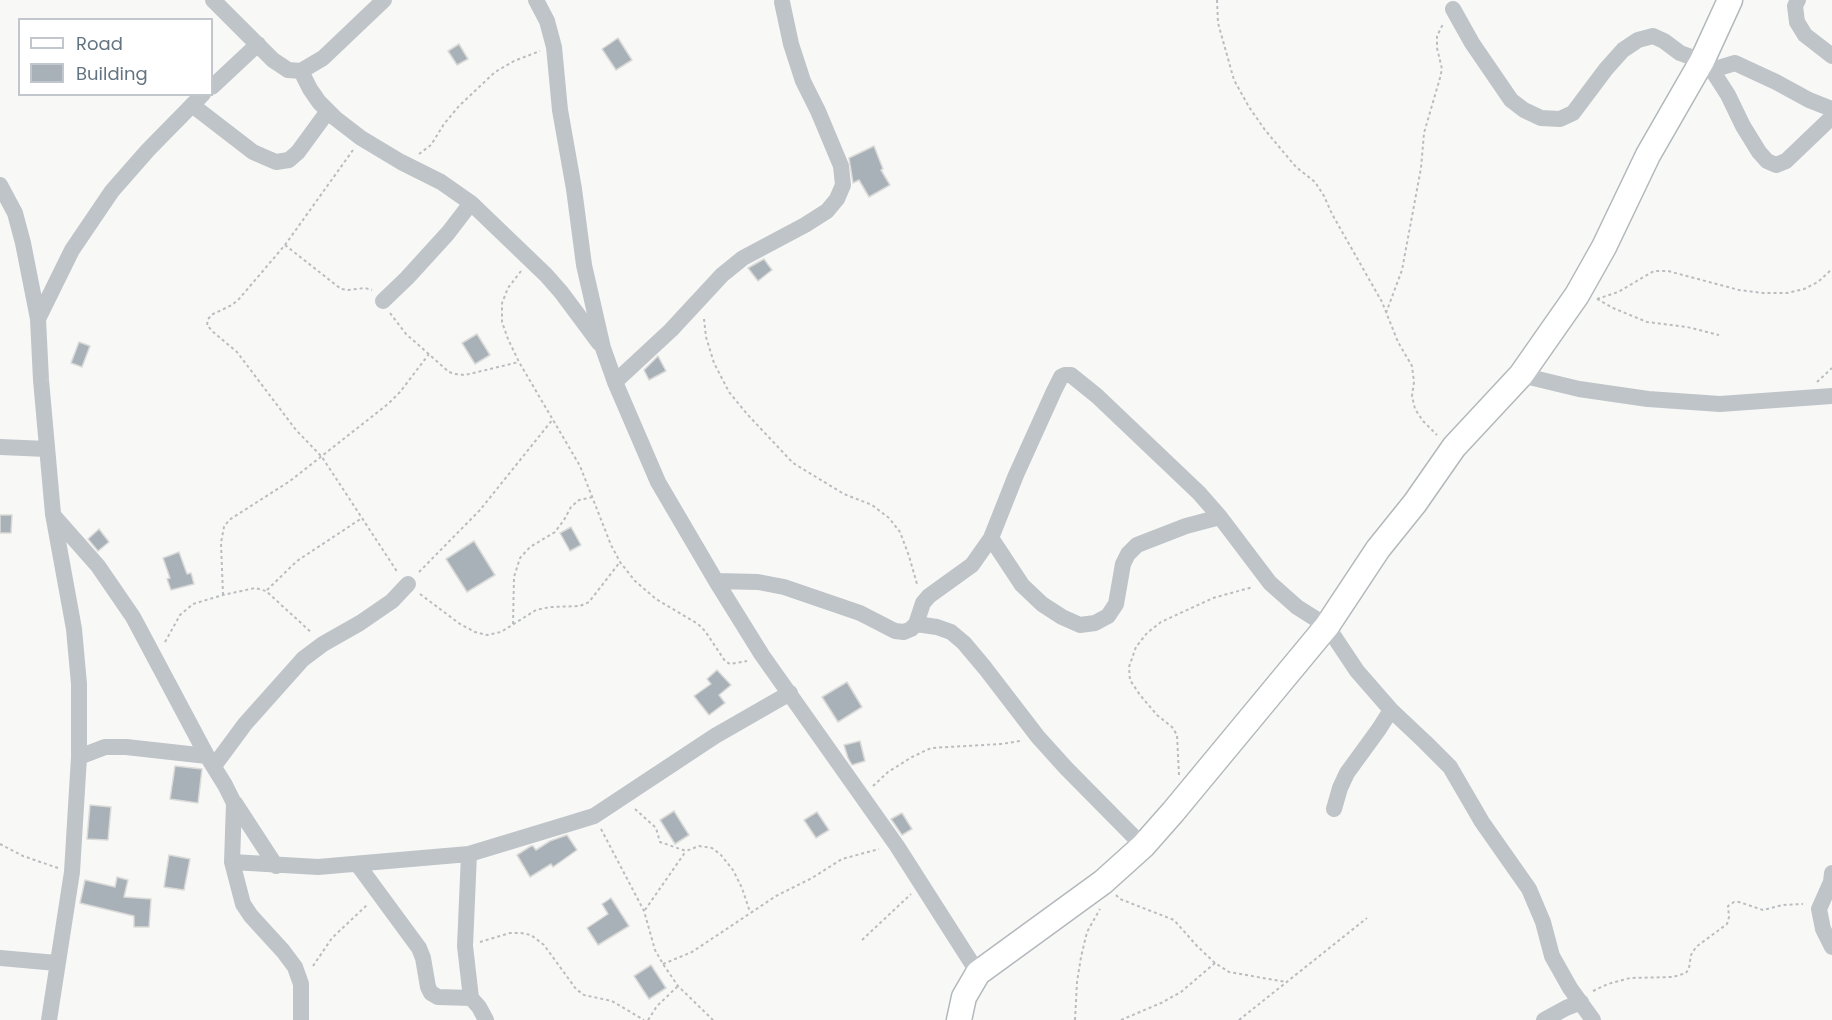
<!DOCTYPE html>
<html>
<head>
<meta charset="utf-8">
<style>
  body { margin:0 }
  #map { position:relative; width:1832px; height:1020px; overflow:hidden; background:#f8f8f6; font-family:Poppins,sans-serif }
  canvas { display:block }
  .legend { position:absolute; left:18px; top:18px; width:195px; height:78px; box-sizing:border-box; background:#fff; border:2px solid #c1c7cc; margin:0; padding:8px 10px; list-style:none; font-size:18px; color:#647480 }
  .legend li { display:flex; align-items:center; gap:12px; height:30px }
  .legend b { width:30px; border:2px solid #c1c7cc }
</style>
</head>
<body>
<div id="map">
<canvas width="1832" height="1020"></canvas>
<ul class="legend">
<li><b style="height:8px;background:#fff"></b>Road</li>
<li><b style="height:16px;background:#a8b1b7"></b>Building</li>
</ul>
</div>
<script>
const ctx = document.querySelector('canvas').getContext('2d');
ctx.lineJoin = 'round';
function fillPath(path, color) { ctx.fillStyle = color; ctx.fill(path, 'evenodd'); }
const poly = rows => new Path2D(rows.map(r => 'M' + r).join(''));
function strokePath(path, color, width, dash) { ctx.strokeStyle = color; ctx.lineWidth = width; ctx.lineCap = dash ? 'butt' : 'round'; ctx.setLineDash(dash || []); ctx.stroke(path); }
const building = poly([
  [618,38,632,60,616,70,602,49,618,38],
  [459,44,468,59,457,65,448,51,459,44],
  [874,146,883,169,881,170,890,185,869,197,859,180,853,183,849,158,874,146],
  [764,259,772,270,758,281,748,268,764,259],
  [477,334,490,355,475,364,462,343,477,334],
  [79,342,90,346,82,367,71,363,79,342],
  [658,356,666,371,649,380,644,370,658,356],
  [0,515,12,515,11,533,0,533,0,515],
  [571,527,581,545,570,551,560,533,571,527],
  [99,529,109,542,98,551,88,539,99,529],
  [474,541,495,575,467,592,446,559,474,541],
  [179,552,187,574,191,573,194,584,171,590,167,579,170,578,163,558,179,552],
  [717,670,731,685,719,695,725,703,709,715,694,696,711,684,707,679,717,670],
  [847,682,862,707,838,722,822,697,847,682],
  [860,741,865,761,852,765,848,758,844,745,860,741],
  [175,766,202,769,198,803,170,799,175,766],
  [90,805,111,807,108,840,87,839,90,805],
  [674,811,689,835,675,844,660,820,674,811],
  [817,812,829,830,816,838,804,820,817,812],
  [902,813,912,829,902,835,891,819,902,813],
  [567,835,577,850,553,867,551,864,530,877,517,855,531,846,533,846,536,850,550,841,567,835],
  [169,855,190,859,184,890,164,887,169,855],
  [117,877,128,880,124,897,151,899,149,927,134,927,134,916,80,903,85,880,115,887,117,877],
  [611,898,629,926,598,945,587,928,608,914,602,904,611,898],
  [651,965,666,988,649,999,634,976,651,965]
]);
fillPath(building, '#a8b1b7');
strokePath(building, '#dadad8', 1.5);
const secondary = poly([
  [959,1020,964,997,978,973,1103,882,1143,846,1173,812,1327,626,1378,549,1415,503,1454,447,1521,375,1577,295,1604,247,1648,155,1702,61,1730,0]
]);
strokePath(secondary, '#b2b8bc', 27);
strokePath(poly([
  [1217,0,1218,23,1234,80,1249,107,1265,130,1296,167,1315,182,1324,196,1332,214,1382,302,1398,342,1412,366,1414,382,1412,396,1415,409,1423,421,1437,435],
  [353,150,285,245,239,299,232,305,213,314,208,319,207,325,212,331,237,352,296,430,322,457,398,573],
  [419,154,431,145,444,124,459,106,495,72,514,61,540,51],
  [285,245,341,289,348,290,365,288,372,290],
  [521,271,508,288,502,303,502,322,508,339,519,362,580,466,611,545,620,562,635,581,656,599,698,624,705,631,725,661,730,664,747,661],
  [1597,299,1618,292,1654,271,1668,271,1739,290,1763,293,1787,293,1804,289,1818,282,1832,269],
  [1597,299,1613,308,1647,322,1687,327,1719,335],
  [390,313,406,334,449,372,455,374,465,375,519,362],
  [1386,313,1402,270,1421,168,1424,133,1440,78,1442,69,1437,48,1437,36,1443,24],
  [704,319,706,337,714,363,729,392,747,414,793,463,844,494,872,505,889,518,900,532,909,556,917,584],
  [1817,382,1832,368],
  [419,572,480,510,553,419],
  [267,590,297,561,362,518],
  [420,594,460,624,475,632,487,635,501,632,536,610,550,607,580,606,589,602,620,562],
  [223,595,221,543,224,527,229,520,290,481,388,404,400,392,429,354],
  [513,624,514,577,520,558,530,547,555,532,564,520,571,507,579,500,593,497],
  [165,642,180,615,193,604,223,595,255,588,266,591,312,633],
  [1179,775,1177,735,1172,727,1157,715,1140,695,1130,680,1129,667,1136,647,1147,633,1161,622,1213,598,1253,587],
  [873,786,888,772,912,757,931,748,1001,744,1020,741],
  [635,809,656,828,660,842,686,851,699,846,712,848,721,855,733,870,742,888,750,912],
  [601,829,644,911,655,950,663,964,678,986,713,1020],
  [0,844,23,856,58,868],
  [1116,895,1120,899,1174,920,1197,946,1215,963,1229,972,1286,982],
  [645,910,686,851],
  [862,940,911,894],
  [480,942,510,933,521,933,531,935,544,945,576,989,584,995,612,1001,644,1020],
  [663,964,692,952,776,896,812,878,842,859,879,849],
  [313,966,332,938,368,904],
  [1593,991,1608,984,1630,978,1673,977,1686,973,1689,968,1691,955,1696,947,1727,924,1729,917,1728,906,1734,902,1739,902,1763,910,1783,905,1803,904],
  [648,1020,657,1006,678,986],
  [1075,1020,1077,982,1081,957,1087,932,1100,909],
  [1121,1020,1161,1003,1181,992,1215,963],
  [1239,1020,1367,918]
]), '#babdc0', 2, [3, 3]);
strokePath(poly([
  [213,0,273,60,288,70,301,71,323,58,384,0],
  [536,0,547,21,554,47,560,110,574,189,584,265,603,348,615,382,658,482,716,581,762,655,897,846,978,973],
  [1798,0,1795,6,1797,22,1805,35,1832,56],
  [1453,9,1472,43,1511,100,1524,110,1541,118,1560,119,1573,113,1606,69,1623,50,1638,40,1653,36,1664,41,1680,53,1702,61,1712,70,1735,63,1776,82,1809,100,1832,109],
  [1712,70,1728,95,1743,126,1759,152,1767,161,1776,165,1786,161,1832,117],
  [301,71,310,89,319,102,335,118,361,138,401,162,441,182,471,203,546,275,561,292,599,343],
  [212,87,258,44],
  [192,105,253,152,276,162,289,160,298,152,328,111],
  [0,185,15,213,23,243,38,319,41,380,53,514,74,629,79,684,79,757,72,872,49,1020],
  [383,301,407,278,448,233,471,203],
  [38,319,72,250,112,191,148,150,203,94],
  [1521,375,1579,389,1648,399,1720,404,1832,396],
  [615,382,671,330,722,275,743,258,805,225,827,211,837,199,843,185,841,166,818,111,803,81,791,44,782,2],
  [0,447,47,449],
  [53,515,98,566,133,617,207,756,225,785,234,803,232,862,243,904,251,916,283,951,295,967,301,984,301,1020],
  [991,538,1022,585,1042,604,1062,617,1080,625,1095,623,1108,616,1116,604,1123,564,1128,554,1137,545,1186,526,1220,517],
  [716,581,758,582,784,587,860,613,895,631,904,632,911,629,916,624,923,603,929,596,972,565,991,538,1016,475,1054,391,1061,377,1065,375,1071,375,1097,396,1199,493,1220,517,1270,583,1297,607,1327,626,1357,671,1391,710,1425,742,1450,767,1482,822,1529,889,1543,922,1552,956,1570,988,1593,1020],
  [916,624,937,627,951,632,964,643,985,668,1038,737,1066,768,1143,846],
  [79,757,105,747,126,747,207,756],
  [214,766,245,724,303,659,323,644,360,623,392,601,408,584],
  [235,803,276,866],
  [1334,809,1340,788,1347,773,1379,729,1391,710],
  [469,854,465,946,471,998],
  [232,862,318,867,469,854,568,824,594,816,715,736,790,693],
  [358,865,419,948,423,958,428,987,431,993,438,997,471,998,479,1007,486,1020],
  [1832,873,1831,882,1819,909,1823,929,1832,947],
  [0,958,57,963],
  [1544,1020,1566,1008,1581,1002]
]), '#bfc4c8', 16);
strokePath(secondary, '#fff', 24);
</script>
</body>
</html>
